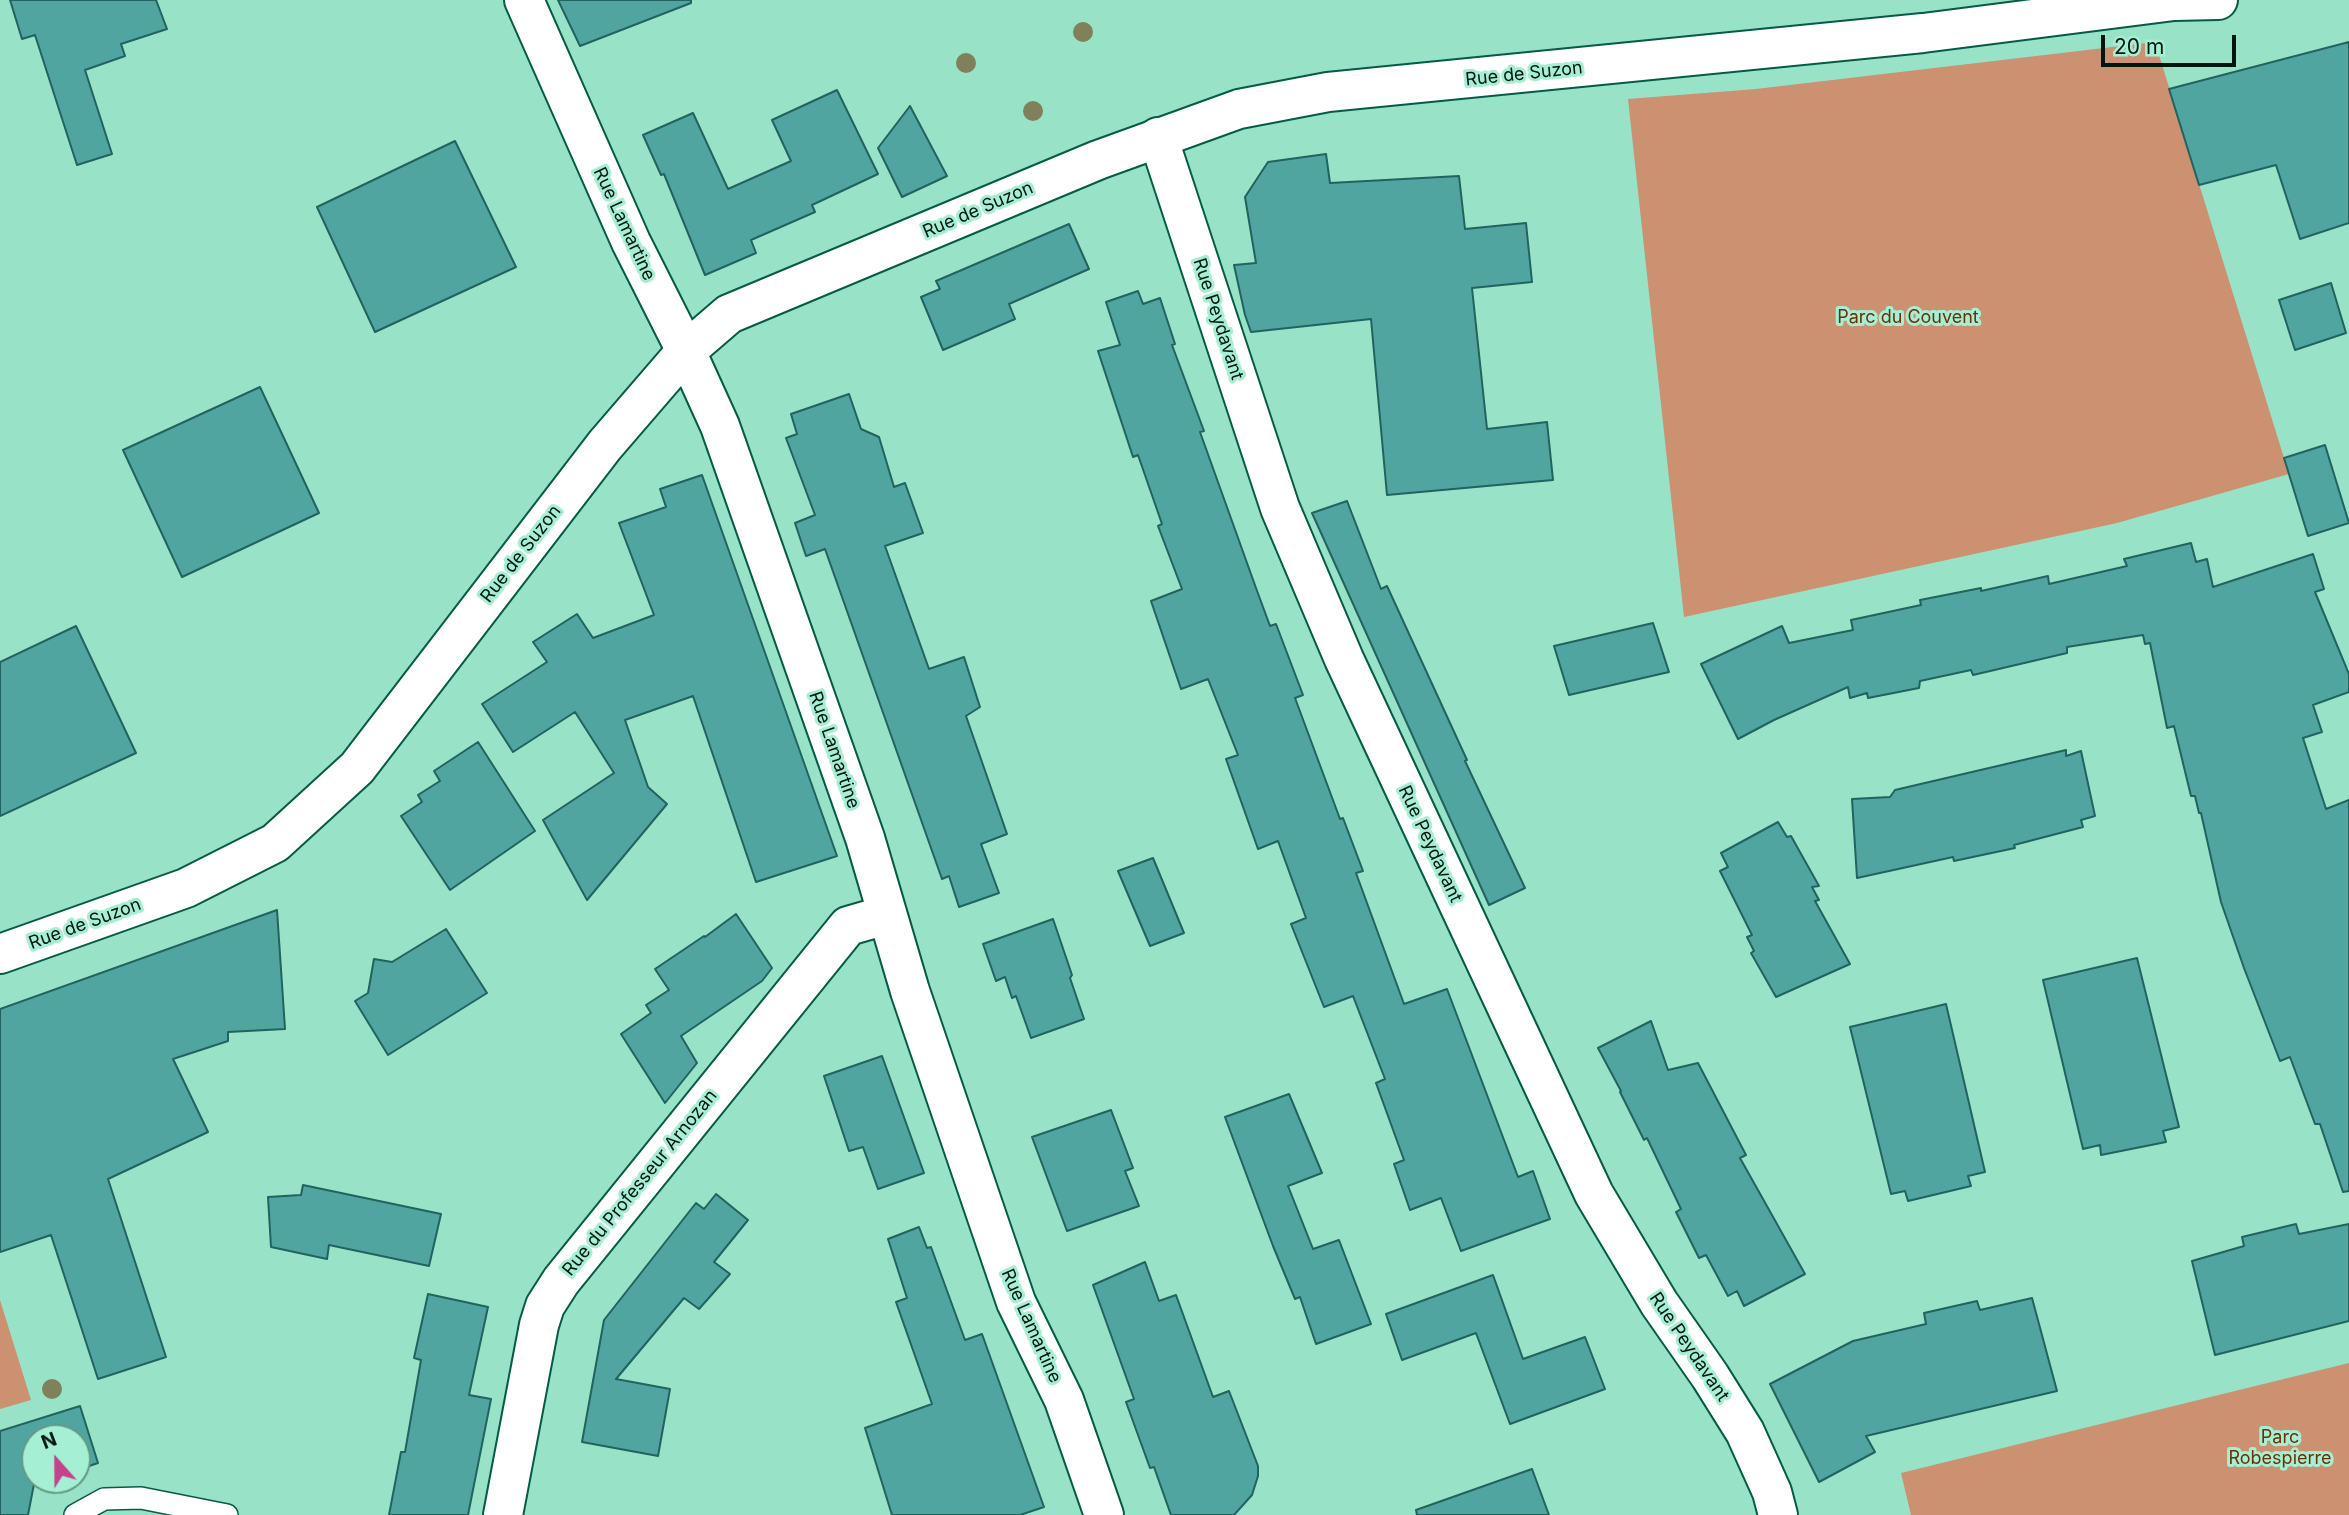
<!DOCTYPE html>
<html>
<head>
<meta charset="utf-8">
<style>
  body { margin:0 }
  #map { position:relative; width:2349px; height:1515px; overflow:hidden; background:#98e2c7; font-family:Inter,sans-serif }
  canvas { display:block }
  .north { position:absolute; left:21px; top:1424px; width:70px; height:70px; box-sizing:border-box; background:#a5efd4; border:2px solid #639985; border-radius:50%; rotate:339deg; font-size:19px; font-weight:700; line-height:28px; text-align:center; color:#00170f }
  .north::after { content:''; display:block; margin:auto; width:24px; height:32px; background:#c5438b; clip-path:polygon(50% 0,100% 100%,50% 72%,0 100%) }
  .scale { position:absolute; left:2101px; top:35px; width:135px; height:32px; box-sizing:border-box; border:4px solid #00170f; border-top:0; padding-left:9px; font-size:21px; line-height:24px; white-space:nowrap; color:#00170f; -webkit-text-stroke:5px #a5efd4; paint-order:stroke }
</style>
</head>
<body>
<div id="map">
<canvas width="2349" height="1515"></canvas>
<div class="north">N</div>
<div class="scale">20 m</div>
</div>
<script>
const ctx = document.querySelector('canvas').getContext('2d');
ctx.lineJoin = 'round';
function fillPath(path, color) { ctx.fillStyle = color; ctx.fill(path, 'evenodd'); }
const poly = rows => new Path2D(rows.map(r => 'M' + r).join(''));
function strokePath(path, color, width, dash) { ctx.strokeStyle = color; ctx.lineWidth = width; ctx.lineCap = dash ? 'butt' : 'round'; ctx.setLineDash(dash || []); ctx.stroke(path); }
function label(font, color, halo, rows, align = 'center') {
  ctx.font = font + ' Inter,sans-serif'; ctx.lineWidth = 6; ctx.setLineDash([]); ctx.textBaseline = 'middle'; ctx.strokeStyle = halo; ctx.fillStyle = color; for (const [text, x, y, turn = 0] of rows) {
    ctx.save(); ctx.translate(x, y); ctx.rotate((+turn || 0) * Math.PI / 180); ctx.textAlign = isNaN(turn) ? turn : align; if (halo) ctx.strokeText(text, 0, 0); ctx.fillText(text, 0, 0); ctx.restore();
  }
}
fillPath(poly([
  [2155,42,2289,474,2117,523,1684,617,1628,99,1756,89],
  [0,1300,31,1400,0,1409],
  [2349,1363,2349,1515,1911,1515,1901,1473]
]), '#cb9170');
const building = poly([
  [10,0,156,0,167,29,121,44,125,56,85,70,112,154,77,165,35,35,22,39,10,0],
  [558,0,691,0,691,3,580,46,558,0],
  [2349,42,2349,223,2300,239,2276,165,2199,185,2169,89,2349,42],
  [837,90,878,174,812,205,815,212,751,240,756,253,705,275,664,174,661,175,643,135,693,113,728,189,791,161,772,120,837,90],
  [910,106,947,176,902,197,878,148,910,106],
  [455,141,516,267,375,332,317,207,455,141],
  [1326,154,1330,183,1459,176,1465,229,1526,223,1532,282,1472,288,1487,429,1547,422,1553,480,1387,495,1371,319,1251,332,1245,315,1234,265,1256,263,1245,197,1268,162,1326,154],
  [1069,224,1089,269,1009,304,1015,319,943,350,921,297,940,289,936,281,1069,224],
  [2331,283,2346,333,2295,350,2279,300,2331,283],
  [1138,291,1143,304,1160,298,1175,344,1172,345,1204,431,1200,432,1256,588,1270,626,1276,624,1303,695,1295,698,1340,819,1343,818,1363,871,1356,873,1404,1004,1447,989,1518,1177,1533,1171,1550,1219,1461,1251,1441,1198,1410,1210,1394,1164,1404,1160,1376,1083,1385,1079,1353,996,1324,1007,1291,924,1306,918,1278,841,1258,849,1226,759,1238,755,1208,679,1181,689,1151,601,1182,589,1158,526,1162,524,1138,455,1133,457,1098,351,1120,345,1106,302,1138,291],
  [260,387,319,513,182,577,123,450,260,387],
  [849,394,861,429,879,437,894,487,905,483,923,533,885,546,929,669,964,657,980,707,966,716,1007,834,981,844,999,893,959,907,949,876,942,879,825,549,806,556,795,523,815,515,786,438,797,434,791,414,849,394],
  [2325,445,2349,523,2308,536,2284,458,2325,445],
  [702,475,837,856,756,882,693,696,625,720,648,787,667,804,587,900,543,820,614,773,575,712,513,752,482,704,547,662,533,642,577,614,593,638,654,615,619,523,666,507,660,489,702,475],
  [1347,501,1381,589,1387,586,1467,760,1465,761,1525,888,1489,905,1312,513,1347,501],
  [2191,543,2196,562,2207,559,2213,587,2313,554,2324,589,2315,592,2349,674,2349,692,2313,705,2322,732,2303,738,2326,809,2349,800,2349,1191,2343,1192,2320,1124,2315,1124,2290,1057,2280,1061,2244,968,2221,902,2201,813,2199,813,2195,796,2191,796,2174,726,2167,728,2150,643,2145,644,2143,635,2067,647,2067,653,1973,675,1971,670,1920,681,1919,688,1868,698,1867,693,1850,698,1848,687,1774,720,1738,739,1701,664,1782,626,1789,643,1853,630,1851,620,1921,605,1920,600,1981,588,1981,591,2048,576,2049,584,2127,566,2124,559,2191,543],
  [1653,623,1669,672,1569,695,1554,646,1653,623],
  [76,626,136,753,0,816,0,662,76,626],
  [478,742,535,831,450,890,401,816,422,802,418,795,440,781,434,771,478,742],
  [2066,750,2066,756,2081,751,2095,816,2081,820,2083,827,2014,845,2015,848,1954,861,1953,857,1857,878,1852,799,1890,797,1895,790,2066,750],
  [1778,822,1787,837,1791,836,1819,886,1812,887,1819,900,1815,901,1850,964,1776,997,1751,953,1754,951,1747,937,1752,935,1720,871,1728,867,1721,853,1778,822],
  [1153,858,1184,933,1150,946,1118,871,1153,858],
  [277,910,285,1029,228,1032,228,1041,173,1059,208,1132,108,1179,166,1357,98,1379,51,1235,0,1252,0,1009,277,910],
  [736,914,772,968,762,981,681,1036,697,1063,665,1103,621,1034,651,1013,646,1005,669,990,655,969,704,936,705,937,736,914],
  [1053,919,1072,975,1070,978,1084,1019,1031,1038,1016,996,1012,998,1005,977,996,981,983,944,1053,919],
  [446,929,487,993,388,1055,355,1001,368,993,374,959,392,962,446,929],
  [2137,958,2179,1127,2163,1131,2166,1142,2101,1155,2100,1145,2083,1149,2043,980,2137,958],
  [1946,1004,1985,1172,1968,1176,1971,1186,1908,1201,1905,1191,1891,1194,1850,1027,1946,1004],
  [1651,1021,1668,1070,1698,1063,1746,1155,1740,1158,1805,1274,1744,1306,1737,1291,1728,1296,1706,1255,1699,1258,1676,1212,1681,1209,1647,1138,1644,1140,1620,1092,1621,1091,1598,1048,1651,1021],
  [882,1056,924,1173,878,1189,863,1147,849,1151,824,1076,882,1056],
  [1289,1094,1322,1173,1288,1186,1313,1249,1339,1240,1371,1324,1316,1344,1300,1297,1295,1299,1273,1246,1225,1117,1289,1094],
  [1111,1110,1133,1168,1125,1171,1139,1206,1067,1231,1032,1137,1111,1110],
  [303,1185,441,1214,429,1266,329,1245,327,1259,271,1247,268,1197,301,1195,303,1185],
  [716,1194,748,1220,714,1262,730,1274,699,1309,684,1298,616,1379,670,1389,658,1456,582,1442,604,1320,696,1203,704,1209,716,1194],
  [2296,1224,2299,1234,2349,1224,2349,1321,2215,1355,2192,1261,2244,1246,2242,1237,2296,1224],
  [919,1227,927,1248,931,1247,965,1340,982,1334,1044,1507,1020,1515,892,1515,865,1428,932,1404,896,1302,907,1298,888,1239,919,1227],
  [1145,1262,1159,1301,1176,1295,1213,1397,1229,1391,1258,1466,1258,1476,1252,1495,1234,1515,1171,1515,1154,1467,1150,1468,1126,1402,1134,1399,1093,1285,1145,1262],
  [1493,1275,1523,1359,1585,1337,1605,1389,1510,1424,1476,1333,1402,1360,1386,1314,1493,1275],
  [428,1294,488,1307,469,1395,491,1399,468,1515,389,1515,401,1452,405,1452,421,1360,414,1358,428,1294],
  [2032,1298,2057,1391,1866,1436,1875,1452,1819,1482,1770,1384,1853,1341,1926,1324,1924,1313,1977,1301,1980,1310,2032,1298],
  [80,1406,98,1463,77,1470,77,1438,35,1438,35,1480,45,1480,34,1484,28,1515,0,1515,0,1431,80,1406],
  [1532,1469,1549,1515,1417,1515,1416,1510,1532,1469]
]);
fillPath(building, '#51a5a0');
strokePath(building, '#21635f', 2);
const lane = poly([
  [75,1515,104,1499,141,1498,227,1515]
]);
const street = poly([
  [1158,137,1280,508,1344,659,1594,1194,1659,1303,1710,1376,1745,1432,1772,1492,1778,1515],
  [0,954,186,888,275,843,357,768,605,445,686,351],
  [503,1515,539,1325,545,1306,561,1281,848,926,886,915]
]);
const secondary = poly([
  [524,0,631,242,686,351,720,426,865,838,910,991,1016,1302,1064,1400,1104,1515],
  [686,351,729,314,1098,160,1239,109,1328,92,1923,33,2174,1,2218,0]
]);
strokePath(lane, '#045c47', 24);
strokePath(street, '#045c47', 42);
strokePath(secondary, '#045c47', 42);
strokePath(lane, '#fff', 21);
strokePath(street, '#fff', 38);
strokePath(secondary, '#fff', 38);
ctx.fillStyle = '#80805b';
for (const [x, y] of [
  [1083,32],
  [966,63],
  [1033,111],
  [52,1389]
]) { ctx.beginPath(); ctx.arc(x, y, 10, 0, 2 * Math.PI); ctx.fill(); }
label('18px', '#00170f', '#a5efd4', [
  ["Rue de Suzon",1524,74,-6],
  ["Rue de Suzon",978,210,-23],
  ["Rue Lamartine",624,224,65],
  ["Rue Peydavant",1218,319,72],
  ["Rue de Suzon",521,554,-52],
  ["Rue Lamartine",834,750,71],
  ["Rue Peydavant",1430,844,65],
  ["Rue de Suzon",85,924,-20],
  ["Rue du Professeur Arnozan",640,1183,-51],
  ["Rue Lamartine",1031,1326,66],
  ["Rue Peydavant",1689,1347,56]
]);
label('18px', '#6c3002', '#a5efd4', [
  ["Parc du Couvent",1908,318],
  ["Parc",2280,1438],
  ["Robespierre",2280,1459]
]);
</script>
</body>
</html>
